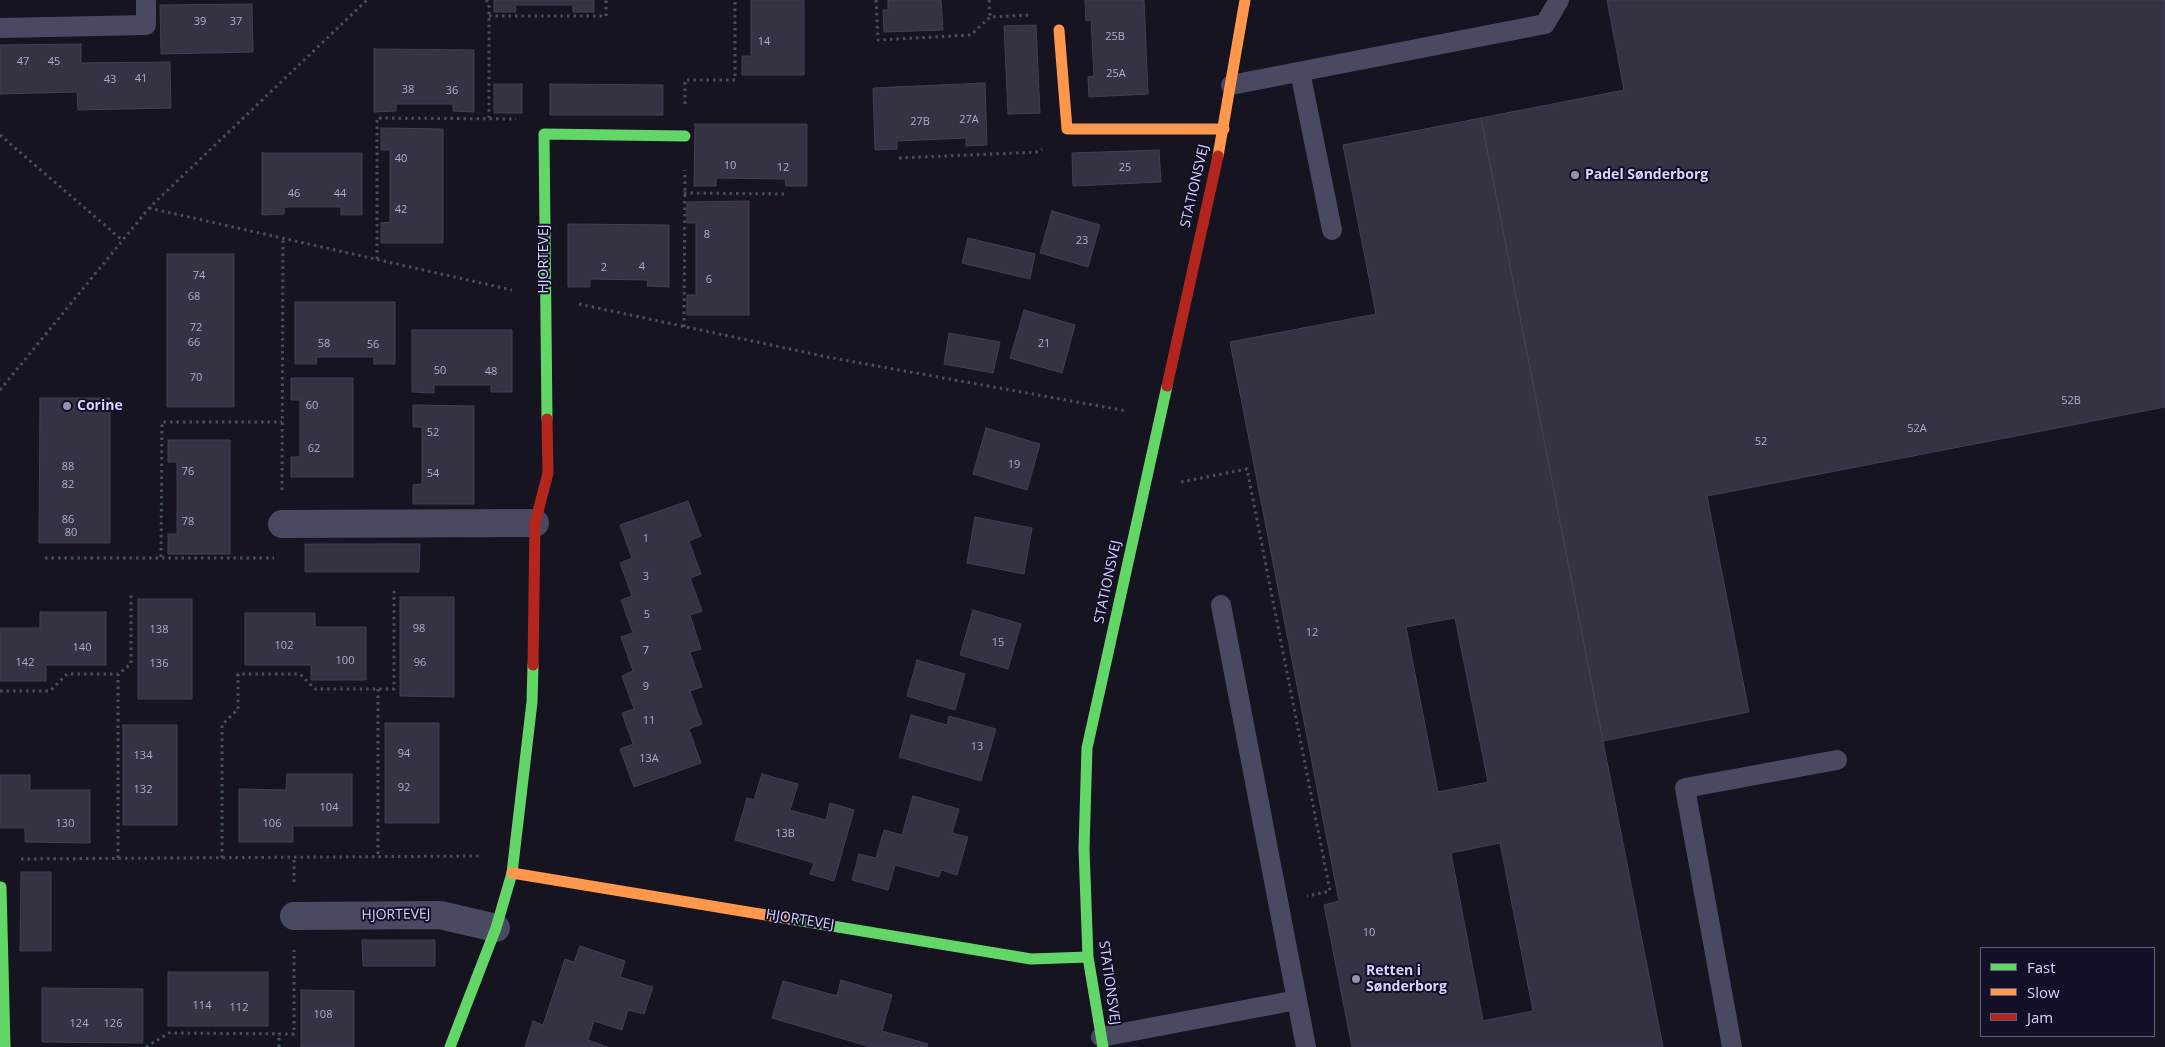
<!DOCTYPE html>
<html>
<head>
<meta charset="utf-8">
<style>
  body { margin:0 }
  #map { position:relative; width:2165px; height:1047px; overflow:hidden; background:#161421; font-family:"Open Sans",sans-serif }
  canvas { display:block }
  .legend { position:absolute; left:1980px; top:947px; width:175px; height:90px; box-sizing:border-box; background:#130f26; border:1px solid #625e7d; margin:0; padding:6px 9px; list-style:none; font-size:15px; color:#d9d4ff }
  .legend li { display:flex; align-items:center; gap:10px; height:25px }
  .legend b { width:25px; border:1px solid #625e7d }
</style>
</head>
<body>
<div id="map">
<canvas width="2165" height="1047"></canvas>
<ul class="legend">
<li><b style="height:6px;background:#63d668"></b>Fast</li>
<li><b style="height:6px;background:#ff974d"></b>Slow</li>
<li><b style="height:6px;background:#b3261e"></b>Jam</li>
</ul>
</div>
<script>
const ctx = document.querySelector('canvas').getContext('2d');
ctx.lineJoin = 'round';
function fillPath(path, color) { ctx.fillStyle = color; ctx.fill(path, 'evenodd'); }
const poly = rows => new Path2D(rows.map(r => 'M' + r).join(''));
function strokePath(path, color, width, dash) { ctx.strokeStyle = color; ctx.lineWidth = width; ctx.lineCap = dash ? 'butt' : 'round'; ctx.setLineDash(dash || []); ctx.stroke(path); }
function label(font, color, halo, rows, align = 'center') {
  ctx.font = font + ' "Open Sans",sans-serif'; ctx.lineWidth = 4; ctx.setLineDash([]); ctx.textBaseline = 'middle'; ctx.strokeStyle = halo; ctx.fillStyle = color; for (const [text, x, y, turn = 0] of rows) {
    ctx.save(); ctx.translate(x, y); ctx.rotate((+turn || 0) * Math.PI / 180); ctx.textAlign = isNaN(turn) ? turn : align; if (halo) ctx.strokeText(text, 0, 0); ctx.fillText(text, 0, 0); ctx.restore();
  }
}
const building = poly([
  [494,0,594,0,594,12,573,12,573,5,515,5,516,12,494,12,494,0],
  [751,0,804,0,804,75,742,75,742,56,751,56,751,0],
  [888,0,941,0,943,30,884,32,883,10,888,10,888,0],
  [1085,0,1144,0,1148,94,1089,97,1088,77,1094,76,1091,20,1086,21,1085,0],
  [1607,0,2165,0,2165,407,1707,496,1749,712,1603,741,1481,118,1624,90,1607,0],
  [252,4,253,52,161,54,160,5,252,4],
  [1036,25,1040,113,1008,114,1004,26,1036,25],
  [81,44,81,63,170,62,171,108,78,110,77,92,0,94,0,45,81,44],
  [374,49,474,50,474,112,453,111,453,104,396,104,396,111,374,112,374,49],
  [985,83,987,145,966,146,966,138,897,141,897,149,875,150,873,88,985,83],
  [494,84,522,84,522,113,494,113,494,84],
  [550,84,663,85,663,115,550,115,550,84],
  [1481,118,1603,741,1663,1047,1352,1047,1324,905,1339,901,1230,342,1376,314,1343,145,1481,118],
  [1455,618,1488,782,1438,792,1406,627,1455,618],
  [1500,843,1533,1011,1483,1021,1451,853,1500,843],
  [695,124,807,124,807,186,786,186,785,179,716,178,716,186,694,186,695,124],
  [381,128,443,129,443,243,381,243,381,223,390,222,390,150,381,150,381,128],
  [1159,150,1161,182,1073,186,1072,153,1159,150],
  [262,153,362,153,362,215,341,215,341,207,284,207,284,214,262,215,262,153],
  [749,201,749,315,687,315,687,295,696,295,696,223,687,223,687,202,749,201],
  [1052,211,1100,225,1088,267,1040,253,1052,211],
  [568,224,669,225,669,287,647,286,648,280,590,279,590,287,568,287,568,224],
  [968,238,1035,254,1030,279,962,263,968,238],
  [167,254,234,254,234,407,167,407,167,254],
  [295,302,395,302,395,364,374,364,374,357,316,357,317,364,295,364,295,302],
  [1024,310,1075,325,1062,373,1010,358,1024,310],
  [412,330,512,330,512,392,491,392,491,385,434,385,434,393,412,392,412,330],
  [949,333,1000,342,993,373,944,364,949,333],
  [291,378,353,378,353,477,291,477,291,457,300,457,300,400,291,400,291,378],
  [40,398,110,398,110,543,39,543,40,398],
  [413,405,474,406,474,504,413,504,413,485,422,484,422,427,413,427,413,405],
  [986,428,1040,444,1027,490,973,474,986,428],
  [168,440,230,440,230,554,168,554,168,534,177,534,177,462,168,462,168,440],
  [688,501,701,536,689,541,701,574,690,578,702,611,690,615,701,649,690,652,702,687,690,691,702,724,689,729,701,763,634,787,620,749,633,744,622,713,634,709,622,676,633,671,621,637,633,633,621,600,632,596,620,563,632,558,620,525,688,501],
  [975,517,1032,528,1024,574,967,563,975,517],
  [305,544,420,544,419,572,305,572,305,544],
  [400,597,454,597,454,697,400,696,400,597],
  [138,599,192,599,192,699,138,699,138,599],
  [973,610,1021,624,1008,669,960,655,973,610],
  [40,612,106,612,106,665,46,665,46,681,0,681,0,628,40,628,40,612],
  [245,613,315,613,315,627,366,627,366,680,311,680,311,665,245,665,245,613],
  [917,660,965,674,955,710,907,696,917,660],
  [911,715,947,725,949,716,996,729,981,781,899,757,911,715],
  [385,723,439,723,439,823,385,823,385,723],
  [123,725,177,725,177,825,123,825,123,725],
  [287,774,352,774,352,826,293,826,293,842,239,842,239,789,286,790,287,774],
  [762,774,798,784,790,810,826,820,830,803,854,810,834,881,810,874,814,863,735,840,747,798,754,800,762,774],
  [0,775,30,775,30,790,90,790,90,843,25,842,25,828,0,828,0,775],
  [913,796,959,809,952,833,968,837,957,875,941,870,939,877,895,865,888,890,852,880,859,854,876,858,884,830,902,835,913,796],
  [21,872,51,872,51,951,20,951,21,872],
  [362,940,435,940,435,966,363,966,362,940],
  [580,946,625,961,620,977,653,987,644,1014,628,1010,622,1030,594,1021,588,1040,607,1047,525,1047,533,1021,543,1025,565,959,574,962,580,946],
  [168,972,268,972,268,1026,168,1026,168,972],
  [841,980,892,995,882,1031,928,1044,927,1047,871,1047,772,1018,783,981,837,996,841,980],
  [42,988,143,989,143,1043,42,1042,42,988],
  [301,990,354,991,354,1047,301,1047,301,990]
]);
fillPath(building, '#343243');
strokePath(building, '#433f54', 1);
strokePath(poly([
  [486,0,489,3,489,118],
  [876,0,878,40,971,35,990,17,1030,15],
  [989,0,990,17],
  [489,16,606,16,606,0],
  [685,104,685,80,735,80,735,0],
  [0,135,122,240],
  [899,158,1038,152,1042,149],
  [684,193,788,194],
  [149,208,512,290],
  [377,259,377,118,516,119],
  [579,304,827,357,1127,411],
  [684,327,685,170],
  [0,390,149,208,367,0],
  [1181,482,1247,469,1330,891,1307,896],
  [282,490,283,238],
  [161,557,162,422,282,422],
  [45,558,274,558],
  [378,689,378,857],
  [0,691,50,691,67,674,118,674],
  [118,858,118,674,131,664,131,594],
  [222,858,222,725,238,709,238,674,300,674,315,689,394,689,394,590],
  [21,859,480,856],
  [294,882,294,857],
  [146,1047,169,1033,294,1034,294,950],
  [279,1047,279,1033]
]), '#44505f', 3, [2.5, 4]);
strokePath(poly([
  [0,28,146,25,146,0],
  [1300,72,1332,230],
  [1231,85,1545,24,1559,0],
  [1221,605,1306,1047],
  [1101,1037,1297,1000],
  [1732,1047,1685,788,1837,760]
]), '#4a4962', 20);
strokePath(poly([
  [282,524,535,523],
  [294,916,440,915,496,928]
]), '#4a4962', 28);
strokePath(poly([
  [547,419,544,134,685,136],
  [1,887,5,1047],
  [790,919,1031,959,1088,957],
  [450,1047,496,928,512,873,532,702,533,665],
  [1103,1047,1088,957,1084,849,1087,748,1167,386]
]), '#63d668', 11);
strokePath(poly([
  [1059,30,1067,129,1224,129],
  [1218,156,1245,0],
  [512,873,790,919]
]), '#ff974d', 11);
strokePath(poly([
  [1167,386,1218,156],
  [533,665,535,523,548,473,547,419]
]), '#b3261e', 11);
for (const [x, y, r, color] of [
  [1575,175,5,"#9591b1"],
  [67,406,5,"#9591b1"],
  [1356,979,5,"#9591b1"]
]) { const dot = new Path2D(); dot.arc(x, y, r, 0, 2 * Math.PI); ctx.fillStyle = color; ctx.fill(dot); strokePath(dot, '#130f26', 2); }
label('11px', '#b0acd0', null, [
  ["39",200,22],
  ["37",236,22],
  ["25B",1115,37],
  ["14",764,42],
  ["47",23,62],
  ["45",54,62],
  ["25A",1116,74],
  ["41",141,79],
  ["43",110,80],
  ["38",408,90],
  ["36",452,91],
  ["27A",969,120],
  ["27B",920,122],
  ["40",401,159],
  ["10",730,166],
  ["12",783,168],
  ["25",1125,168],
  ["46",294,194],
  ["44",340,194],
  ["42",401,210],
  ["8",707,235],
  ["23",1082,241],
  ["4",642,267],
  ["2",604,268],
  ["74",199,276],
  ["6",709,280],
  ["68",194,297],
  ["72",196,328],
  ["66",194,343],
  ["58",324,344],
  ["21",1044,344],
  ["56",373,345],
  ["50",440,371],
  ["48",491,372],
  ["70",196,378],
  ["52B",2071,401],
  ["60",312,406],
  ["52A",1917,429],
  ["52",433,433],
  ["52",1761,442],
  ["62",314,449],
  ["19",1014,465],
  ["88",68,467],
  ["76",188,472],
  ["54",433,474],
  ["82",68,485],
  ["86",68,520],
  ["78",188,522],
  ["80",71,533],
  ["1",646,539],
  ["3",646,577],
  ["5",647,615],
  ["98",419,629],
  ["138",159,630],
  ["12",1312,633],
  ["15",998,643],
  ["102",284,646],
  ["140",82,648],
  ["7",646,651],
  ["100",345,661],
  ["142",25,663],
  ["96",420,663],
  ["136",159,664],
  ["9",646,687],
  ["11",649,721],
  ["13",977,747],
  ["94",404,754],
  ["134",143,756],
  ["13A",649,759],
  ["92",404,788],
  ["132",143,790],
  ["104",329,808],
  ["130",65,824],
  ["106",272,824],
  ["13B",785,834],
  ["10",1369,933],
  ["114",202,1006],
  ["112",239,1008],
  ["108",323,1015],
  ["124",79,1024],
  ["126",113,1024]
]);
label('bold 14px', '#d9d4ff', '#130f26', [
  ["Padel Sønderborg",1585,175],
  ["Corine",77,406],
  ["Retten i",1366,971],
  ["Sønderborg",1366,987]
], 'left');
label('14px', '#d9d4ff', '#130f26', [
  ["STATIONSVEJ",1195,186,-77],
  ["HJORTEVEJ",544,259,-90],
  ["STATIONSVEJ",1108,582,-78],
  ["HJORTEVEJ",396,915,-1],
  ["HJORTEVEJ",800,920,9],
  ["STATIONSVEJ",1109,983,82]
]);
</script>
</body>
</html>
